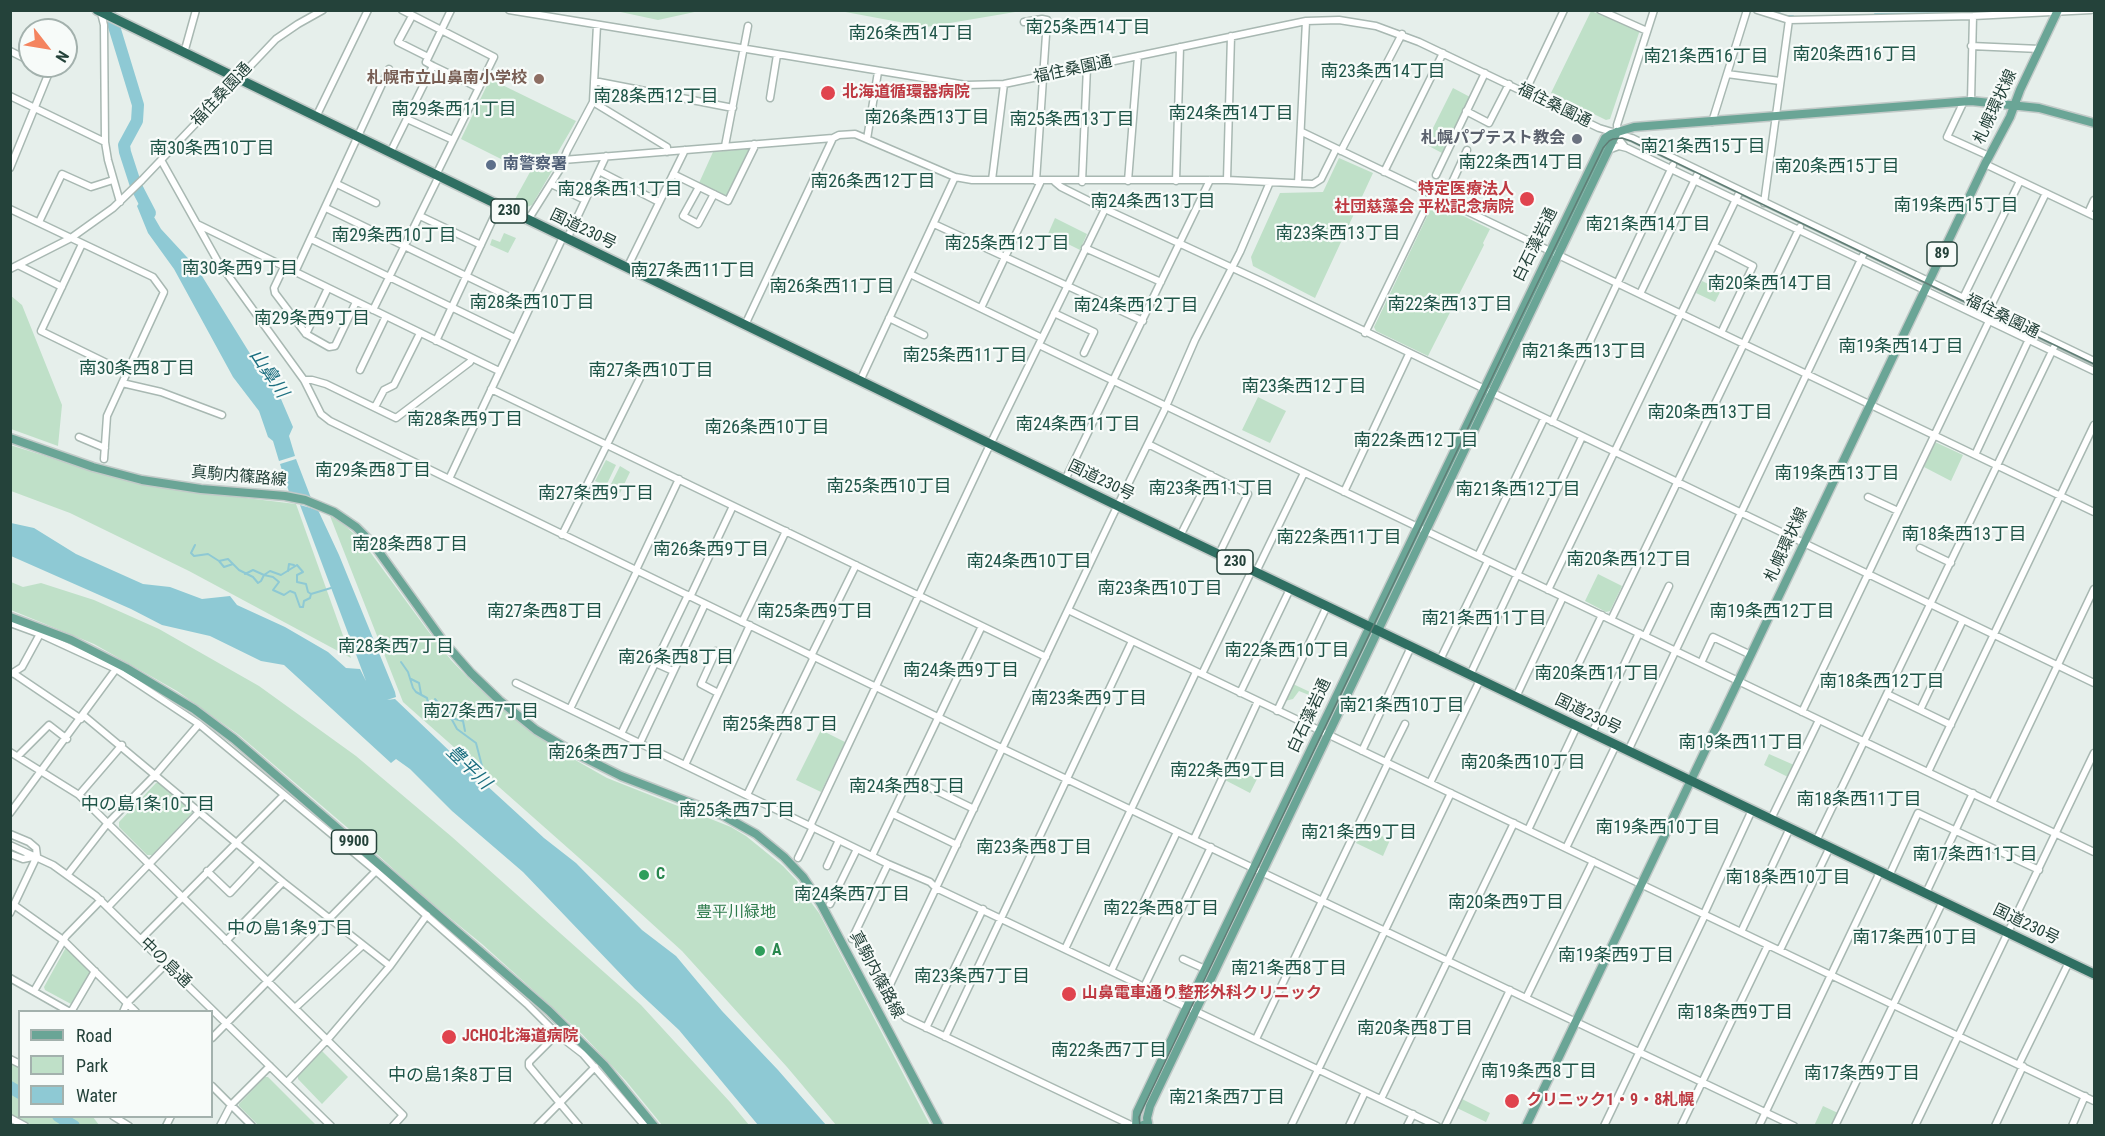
<!DOCTYPE html>
<html>
<head>
<meta charset="utf-8">
<style>
  body { margin:0 }
  #map { position:relative; width:2105px; height:1136px; overflow:hidden; background:#e6efeb; font-family:"Roboto Condensed",sans-serif }
  canvas { display:block }
  .frame { position:absolute; inset:0; border:12px solid #24423a; pointer-events:none }
  .legend { position:absolute; left:18px; top:1010px; width:195px; height:108px; box-sizing:border-box; background:#f7fbf9; border:2px solid #a3b1ad; margin:0; padding:8px 10px; list-style:none; font-size:18px; color:#24423a }
  .legend li { display:flex; align-items:center; gap:12px; height:30px }
  .legend b { width:30px; border:2px solid #a3b1ad }
  .north { position:absolute; left:18px; top:18px; width:60px; height:60px; box-sizing:border-box; background:#f7fbf9; border:2px solid #a3b1ad; border-radius:50%; rotate:121deg; font-size:16px; font-weight:700; line-height:24px; text-align:center; color:#24423a }
  .north::after { content:''; display:block; margin:auto; width:21px; height:27px; background:#f4845f; clip-path:polygon(50% 0,100% 100%,50% 72%,0 100%) }
</style>
</head>
<body>
<div id="map">
<canvas width="2105" height="1136"></canvas>
<div class="frame"></div>
<ul class="legend">
<li><b style="height:8px;background:#6aa596"></b>Road</li>
<li><b style="height:16px;background:#bfe0c8"></b>Park</li>
<li><b style="height:16px;background:#8ec9d4"></b>Water</li>
</ul>
<div class="north">N</div>
</div>
<script>
const ctx = document.querySelector('canvas').getContext('2d');
ctx.lineJoin = 'round';
function fillPath(path, color) { ctx.fillStyle = color; ctx.fill(path, 'evenodd'); }
const poly = rows => new Path2D(rows.map(r => 'M' + r).join(''));
function strokePath(path, color, width, dash) { ctx.strokeStyle = color; ctx.lineWidth = width; ctx.lineCap = dash ? 'butt' : 'round'; ctx.setLineDash(dash || []); ctx.stroke(path); }
function label(font, color, halo, rows, align = 'center') {
  ctx.font = font + ' "Roboto Condensed","Noto Sans JP",sans-serif'; ctx.lineWidth = 4.5; ctx.setLineDash([]); ctx.textBaseline = 'middle'; ctx.strokeStyle = halo; ctx.fillStyle = color; for (const [text, x, y, turn = 0] of rows) {
    ctx.save(); ctx.translate(x, y); ctx.rotate((+turn || 0) * Math.PI / 180); ctx.textAlign = isNaN(turn) ? turn : align; if (halo) ctx.strokeText(text, 0, 0); ctx.fillText(text, 0, 0); ctx.restore();
  }
}
fillPath(poly([
  [616,11,699,11,658,20],
  [840,11,840,10,1021,11,926,27],
  [1591,11,1640,30,1610,119,1606,120,1551,93],
  [490,79,576,121,558,152,551,169,533,161,527,172,461,139],
  [1453,88,1470,97,1442,153,1425,144],
  [749,149,726,196,699,183,713,152],
  [1339,158,1373,173,1315,298,1253,266,1251,257,1280,193,1323,192],
  [535,163,552,171,532,205,527,207,514,201],
  [1437,203,1490,229,1483,243,1484,245,1428,356,1376,331,1374,327,1433,204],
  [1055,218,1087,234,1080,250,1048,234],
  [504,233,516,238,508,253,490,245,492,239,500,242],
  [1702,281,1721,290,1715,302,1696,293],
  [10,295,22,305,62,405,58,446,11,429],
  [1258,397,1286,411,1270,443,1242,430],
  [1935,442,1963,455,1951,481,1924,467],
  [10,445,100,473,154,487,296,504,351,658,189,571,70,513,11,491],
  [606,460,616,465,606,486,595,481],
  [620,466,630,472,620,493,609,488],
  [330,516,343,524,362,541,428,631,451,660,473,683,513,717,554,748,607,778,731,827,746,836,783,866,798,882,797,884,819,913,930,1125,836,1125,787,1067,682,951,595,872,403,702],
  [1598,574,1622,586,1610,611,1606,612,1585,601],
  [11,582,23,587,41,583,94,600,159,629,259,686,356,756,452,837,641,1005,730,1102,749,1125,662,1125,626,1081,582,1034,482,944,423,896,356,835,239,735,177,691,94,644,11,610],
  [1293,684,1310,692,1309,695,1299,691,1293,699,1285,701],
  [821,730,845,742,821,792,796,780],
  [1769,754,1794,765,1788,777,1764,765],
  [1231,767,1257,779,1250,793,1225,780],
  [156,783,159,783,192,810,192,813,152,855,147,855,119,827,119,822],
  [1363,827,1390,840,1383,856,1356,843],
  [69,948,91,970,74,1004,71,1004,45,990,44,987,65,949],
  [322,1051,348,1077,322,1104,298,1079,298,1076],
  [10,1062,19,1067,20,1116,93,1117,99,1125,32,1125,11,1114],
  [265,1077,268,1077,316,1125,258,1125,239,1106,239,1104],
  [1462,1099,1490,1113,1486,1122,1457,1108],
  [1823,1106,1838,1113,1832,1125,1814,1126]
]), '#bfe0c8');
fillPath(poly([
  [143,198,161,229,197,268,267,381,281,399,293,427,289,436,295,456,279,461,273,441,268,437,259,411,233,377,174,269,148,233,137,206],
  [296,459,311,498,289,492,280,464],
  [300,505,318,510,339,555,395,692,396,697,387,700,395,699,460,761,544,838,576,863,642,930,676,956,722,1011,778,1070,826,1125,758,1125,679,1030,635,989,523,872,452,811,410,769,396,759,391,763,284,665,261,661,210,636,162,625,131,609,11,556,11,523,34,528,76,554,143,584,170,587,202,599,230,596,237,605,285,627,328,652,346,668,360,669,366,681]
]), '#8ec9d4');
strokePath(poly([
  [1769,10,1781,14],
  [1875,14,1965,13],
  [1786,16,1793,16],
  [195,545,191,553,194,556,208,554,219,561,228,559,239,570,253,577,258,583,261,581,264,575,273,577,279,582,273,590,284,595,290,591,295,593,300,607,303,607,304,601,310,598,311,594,331,588],
  [219,561,224,567,233,564],
  [288,571,289,564,294,565],
  [245,574,253,570,264,575,270,571,281,575,297,565,303,572,297,575,297,582,306,584,308,592,311,594],
  [401,662,408,672,413,688,416,692,427,698,429,707,451,718,457,729,476,743,482,766,473,777],
  [411,679,419,683,421,694],
  [435,699,440,705,442,714],
  [438,702,448,709,451,718,463,721,465,731]
]), '#8ec9d4', 2);
strokePath(poly([
  [109,10,138,105,137,121,124,145,125,152,136,186,150,213],
  [10,1087,20,1093],
  [58,1116,74,1126]
]), '#8ec9d4', 12);
const minor = poly([
  [402,10,494,57,436,175],
  [509,10,966,85,1004,84,1306,21,1339,20,1376,26,1419,42,1599,128,1632,138,2094,361],
  [1600,10,1647,31],
  [1757,10,1789,20,1973,16,2091,10],
  [101,13,104,25,105,142,108,160,120,202],
  [412,16,398,42,428,57],
  [1024,22,1042,19,1047,20,1036,181],
  [1971,46,2040,49],
  [10,51,30,61],
  [184,53,196,10],
  [433,66,479,88],
  [1727,74,1780,81],
  [594,81,733,108],
  [1525,92,1564,10],
  [10,96,105,142],
  [770,98,777,55],
  [1964,101,1947,137,1989,156],
  [1971,101,1973,16],
  [593,102,667,147,667,152],
  [1466,111,1489,123,1509,84],
  [316,117,368,10],
  [407,119,453,140],
  [1712,122,1747,10],
  [1302,132,2094,512],
  [867,139,878,72],
  [725,146,748,26],
  [1625,147,1618,138,1617,125,1654,10],
  [1608,150,1619,146,1627,148,2094,371],
  [1341,151,1402,34],
  [390,153,433,66,426,62,451,10],
  [161,160,217,260,304,380,321,414,330,421,993,744,1794,1126],
  [563,160,833,138,839,135,855,134,955,177,972,180,1227,180,1313,184,1321,179,1336,149],
  [1985,164,2094,216],
  [10,168,50,70,41,66],
  [599,171,659,202],
  [1384,172,1443,53],
  [673,174,728,201,754,148,754,144],
  [1436,175,1485,73],
  [992,180,1004,84],
  [1227,180,1231,36],
  [1128,181,1138,56],
  [1176,181,1180,47],
  [1055,182,1061,187,1105,209,1265,283,2094,683],
  [1082,182,1087,67],
  [1298,183,1306,21],
  [337,184,376,203],
  [551,184,585,200],
  [699,187,683,216,698,224,714,194],
  [1444,200,1467,150],
  [1764,203,1789,20],
  [326,208,530,307],
  [10,209,153,277,164,292,107,416,104,459],
  [2088,213,2094,200],
  [420,216,481,245],
  [528,220,560,169,567,151,593,102,597,25],
  [39,222,62,174,91,187,113,180],
  [197,224,499,371],
  [934,224,1143,321],
  [311,239,515,338],
  [567,239,606,156],
  [82,244,41,331,127,373],
  [1714,246,1753,266,1721,333],
  [1085,248,1161,282],
  [18,265,62,287],
  [284,267,274,288,275,293,306,334,329,347,335,346,356,302],
  [627,268,685,150],
  [10,269,71,238,113,208,142,180,276,39,298,24,323,10],
  [295,272,389,69],
  [910,274,1042,338],
  [1640,294,1699,171],
  [1963,298,2020,181],
  [981,308,1041,181],
  [373,310,439,176],
  [1054,313,1094,332,1084,353],
  [889,318,924,335],
  [745,325,833,138],
  [1365,333,1432,195],
  [306,334,328,288],
  [436,341,499,206],
  [1039,345,2094,852],
  [360,370,386,316],
  [304,380,312,380,326,384,396,418,470,362,472,358],
  [860,381,955,177],
  [122,383,161,392,222,415],
  [491,389,1046,657],
  [375,407,384,390,394,385,420,333],
  [1552,422,1673,165],
  [79,437,105,448],
  [1148,444,1248,494,1219,554],
  [1975,455,2030,337],
  [449,479,563,237],
  [1065,480,1210,180],
  [1344,492,1409,354],
  [1868,497,1898,511],
  [562,535,645,368],
  [1180,536,1211,475],
  [1920,548,1951,563],
  [1478,556,1544,419],
  [636,570,679,479],
  [1256,572,1304,473],
  [1548,590,1740,191],
  [690,597,733,506],
  [1068,610,2094,1101],
  [1611,620,1800,227],
  [742,622,786,531],
  [10,623,40,634,116,669,199,724,376,871,527,1004,557,1034,583,1054,645,1126],
  [1645,636,1669,586],
  [811,656,856,565],
  [1440,660,1488,561],
  [655,663,673,671],
  [1579,663,1602,615],
  [1701,663,1713,637,1751,655],
  [13,673,81,719],
  [11,674,22,667,40,634],
  [1202,674,1252,570],
  [1470,675,1582,437],
  [516,683,888,864,930,882,936,888,1437,1126],
  [718,693,701,684,716,651,734,659],
  [1240,693,1290,589],
  [1887,694,1951,725],
  [1516,697,1563,597],
  [570,709,637,571],
  [1920,710,1963,620],
  [1277,711,1327,606],
  [1802,712,1989,321,1989,310,2046,193],
  [83,715,283,882,390,966],
  [1592,733,1639,633],
  [621,734,688,595],
  [640,743,705,604],
  [1362,751,1411,647],
  [1628,751,1865,251],
  [10,752,79,795,403,1115,393,1126],
  [18,756,49,725,67,739],
  [1386,762,1405,724],
  [685,765,750,625],
  [1928,772,2094,425],
  [910,778,974,809],
  [1430,783,1480,680],
  [79,795,122,745],
  [747,795,814,657],
  [1992,803,2094,589],
  [10,813,116,669],
  [893,814,957,845],
  [1771,819,1819,720],
  [810,826,986,453,1105,209],
  [1528,830,1577,726],
  [10,834,29,842,36,848,37,856,10,913],
  [1194,839,1258,701],
  [1816,841,2056,343],
  [10,845,53,865,96,896,331,1126],
  [1566,848,1616,745],
  [10,854,23,859,37,856],
  [872,856,982,626],
  [798,858,813,827],
  [827,866,839,840],
  [207,871,230,893,259,862],
  [68,874,107,824,156,774,199,724],
  [1889,876,1918,813,2039,870],
  [1926,893,1973,793],
  [830,904,857,849],
  [14,905,63,940,136,1012],
  [108,907,200,811],
  [1704,914,1752,810],
  [1741,932,1790,828],
  [141,939,284,795],
  [852,939,888,864],
  [226,941,283,882],
  [1065,949,1196,672],
  [1780,950,1830,847],
  [1183,959,1205,969],
  [1111,971,1177,832],
  [10,978,70,1012],
  [1144,987,1211,847],
  [34,991,66,936,101,900],
  [1526,998,1593,861],
  [295,1008,363,945],
  [71,1012,95,971],
  [123,1012,127,1003,166,964],
  [926,1028,983,909],
  [557,1034,529,1062,529,1066,579,1126],
  [945,1037,1132,641],
  [212,1038,376,871],
  [1256,1039,1388,763],
  [10,1059,20,1064],
  [2019,1064,2069,962],
  [287,1082,327,1040,390,966,427,915],
  [212,1086,252,1126],
  [1381,1099,1514,823],
  [113,1116,129,1126],
  [10,1118,25,1126],
  [166,1126,171,1116],
  [220,1126,231,1105,270,1066],
  [537,1126,595,1067],
  [1133,1126,906,1018,895,1008,890,998,889,987,1112,517,1164,411,1195,340,1240,252,1270,182],
  [1291,1126,1451,793],
  [1349,1126,1365,1092],
  [1407,1126,1413,1114],
  [1445,1126,1510,990],
  [1604,1126,1705,915],
  [1681,1126,1768,945],
  [1759,1126,1880,872],
  [1835,1126,1943,901],
  [1915,1126,2094,753],
  [1995,1126,2023,1066],
  [2072,1126,2085,1096]
]);
const major = poly([
  [10,438,93,467,142,480,201,489,285,496,305,500,334,512,356,527,374,545,443,641,471,673,499,700,536,730,573,752,621,776,722,815,756,834,784,857,803,877,821,904,939,1126],
  [10,617,71,640,126,668,194,709,234,739,549,1011,604,1065,654,1126],
  [1136,1126,1137,1112,1184,1013,1605,138,1611,134,1634,127,1971,101,2039,108,2094,123],
  [1141,1126,1148,1123,1147,1118,1150,1106,1617,132],
  [1526,1126,1985,164,2010,117,2020,90,2058,10]
]);
const highway = poly([
  [97,10,1118,506,2094,974]
]);
strokePath(minor, '#a8b8b2', 9);
strokePath(major, '#c2cac8', 11);
strokePath(highway, '#c2cac8', 12);
strokePath(minor, '#fff', 6);
strokePath(major, '#6aa596', 8);
strokePath(highway, '#2f6f62', 9);
strokePath(poly([
  [1140,1126,1139,1117,1144,1106,1509,342,1603,148,1609,141,1613,139,1622,138,1631,141,2094,364]
]), '#5f7d75', 1.5);
for (const [x, y, r, color] of [
  [539,79,6,"#8d6e63"],
  [828,93,8,"#e0444e"],
  [1577,139,6,"#6b7280"],
  [491,165,6,"#5c6f8a"],
  [1527,199,8,"#e0444e"],
  [644,875,6,"#2e9e5b"],
  [760,951,6,"#2e9e5b"],
  [1069,994,8,"#e0444e"],
  [449,1037,8,"#e0444e"],
  [1512,1101,8,"#e0444e"]
]) { const dot = new Path2D(); dot.arc(x, y, r, 0, 2 * Math.PI); ctx.fillStyle = color; ctx.fill(dot); strokePath(dot, '#f7fbf9', 2); }
for (const [x, y, w] of [
  [509,211,36],
  [1942,254,30],
  [1235,562,36],
  [354,842,45]
]) { const box = new Path2D(); box.roundRect(x - w / 2, y - 12, w, 24, 4.5); ctx.fillStyle = '#f7fbf9'; ctx.fill(box); strokePath(box, '#24423a', 1.5); }
label('bold 15px', '#24423a', null, [
  ["230",509,211],
  ["89",1942,254],
  ["230",1235,562],
  ["9900",354,842]
]);
label('16px', '#24423a', '#f7fbf9', [
  ["福住桑園通",1073,70,-12],
  ["福住桑園通",222,95,-47],
  ["福住桑園通",1554,106,26],
  ["札幌環状線",1996,107,-65],
  ["国道230号",583,230,26],
  ["白石藻岩通",1536,245,-64],
  ["福住桑園通",2002,317,26],
  ["真駒内篠路線",239,477,5],
  ["国道230号",1101,481,26],
  ["札幌環状線",1787,545,-65],
  ["国道230号",1588,715,26],
  ["白石藻岩通",1310,716,-65],
  ["国道230号",2026,925,26],
  ["中の島通",165,963,44],
  ["真駒内篠路線",876,975,62]
]);
label('bold 16px', '#785e54', '#f7fbf9', [
  ["札幌市立山鼻南小学校",527,79]
], 'right');
label('bold 16px', '#be3a42', '#f7fbf9', [
  ["北海道循環器病院",842,93],
  ["特定医療法人",1514,190,"right"],
  ["社団慈藻会 平松記念病院",1514,208,"right"],
  ["山鼻電車通り整形外科クリニック",1082,994],
  ["JCHO北海道病院",462,1037],
  ["クリニック1・9・8札幌",1526,1101]
], 'left');
label('bold 16px', '#5b616d', '#f7fbf9', [
  ["札幌パプテスト教会",1565,139]
], 'right');
label('bold 16px', '#4e5e75', '#f7fbf9', [
  ["南警察署",503,165]
], 'left');
label('bold 16px', '#27864d', '#f7fbf9', [
  ["C",656,875],
  ["A",772,951]
], 'left');
label('16px', '#2d7a4b', '#f7fbf9', [
  ["豊平川緑地",736,913]
]);
label('18px', '#1f5548', '#f7fbf9', [
  ["南25条西14丁目",1088,28],
  ["南26条西14丁目",911,34],
  ["南20条西16丁目",1855,55],
  ["南21条西16丁目",1706,57],
  ["南23条西14丁目",1383,72],
  ["南28条西12丁目",656,97],
  ["南29条西11丁目",454,110],
  ["南24条西14丁目",1231,114],
  ["南26条西13丁目",927,118],
  ["南25条西13丁目",1072,120],
  ["南21条西15丁目",1703,147],
  ["南30条西10丁目",212,149],
  ["南22条西14丁目",1521,163],
  ["南20条西15丁目",1837,167],
  ["南26条西12丁目",873,182],
  ["南28条西11丁目",620,190],
  ["南24条西13丁目",1153,202],
  ["南19条西15丁目",1956,206],
  ["南21条西14丁目",1648,225],
  ["南23条西13丁目",1338,234],
  ["南29条西10丁目",394,236],
  ["南25条西12丁目",1007,244],
  ["南30条西9丁目",240,269],
  ["南27条西11丁目",693,271],
  ["南20条西14丁目",1770,284],
  ["南26条西11丁目",832,287],
  ["南28条西10丁目",532,303],
  ["南22条西13丁目",1450,305],
  ["南24条西12丁目",1136,306],
  ["南29条西9丁目",312,319],
  ["南19条西14丁目",1901,347],
  ["南21条西13丁目",1584,352],
  ["南25条西11丁目",965,356],
  ["南30条西8丁目",137,369],
  ["南27条西10丁目",651,371],
  ["南23条西12丁目",1304,387],
  ["南20条西13丁目",1710,413],
  ["南28条西9丁目",465,420],
  ["南24条西11丁目",1078,425],
  ["南26条西10丁目",767,428],
  ["南22条西12丁目",1416,441],
  ["南29条西8丁目",373,471],
  ["南19条西13丁目",1837,474],
  ["南25条西10丁目",889,487],
  ["南23条西11丁目",1211,489],
  ["南21条西12丁目",1518,490],
  ["南27条西9丁目",596,494],
  ["南18条西13丁目",1964,535],
  ["南22条西11丁目",1339,538],
  ["南28条西8丁目",410,545],
  ["南26条西9丁目",711,550],
  ["南20条西12丁目",1629,560],
  ["南24条西10丁目",1029,562],
  ["南23条西10丁目",1160,589],
  ["南27条西8丁目",545,612],
  ["南25条西9丁目",815,612],
  ["南19条西12丁目",1772,612],
  ["南21条西11丁目",1484,619],
  ["南28条西7丁目",396,647],
  ["南22条西10丁目",1287,651],
  ["南26条西8丁目",676,658],
  ["南24条西9丁目",961,671],
  ["南20条西11丁目",1597,674],
  ["南18条西12丁目",1882,682],
  ["南23条西9丁目",1089,699],
  ["南21条西10丁目",1402,706],
  ["南27条西7丁目",481,712],
  ["南25条西8丁目",780,725],
  ["南19条西11丁目",1741,743],
  ["南26条西7丁目",606,753],
  ["南20条西10丁目",1523,763],
  ["南22条西9丁目",1228,771],
  ["南24条西8丁目",907,787],
  ["南18条西11丁目",1859,800],
  ["中の島1条10丁目",148,805],
  ["南25条西7丁目",737,811],
  ["南19条西10丁目",1658,828],
  ["南21条西9丁目",1359,833],
  ["南23条西8丁目",1034,848],
  ["南17条西11丁目",1975,855],
  ["南18条西10丁目",1788,878],
  ["南24条西7丁目",852,895],
  ["南20条西9丁目",1506,903],
  ["南22条西8丁目",1161,909],
  ["中の島1条9丁目",290,929],
  ["南17条西10丁目",1915,938],
  ["南19条西9丁目",1616,956],
  ["南21条西8丁目",1289,969],
  ["南23条西7丁目",972,977],
  ["南18条西9丁目",1735,1013],
  ["南20条西8丁目",1415,1029],
  ["南22条西7丁目",1109,1051],
  ["南19条西8丁目",1539,1072],
  ["南17条西9丁目",1862,1074],
  ["中の島1条8丁目",451,1076],
  ["南21条西7丁目",1227,1098]
]);
label('italic 18px', '#1c6f80', '#f7fbf9', [
  ["山鼻川",268,374,56],
  ["豊平川",468,768,44]
]);
</script>
</body>
</html>
